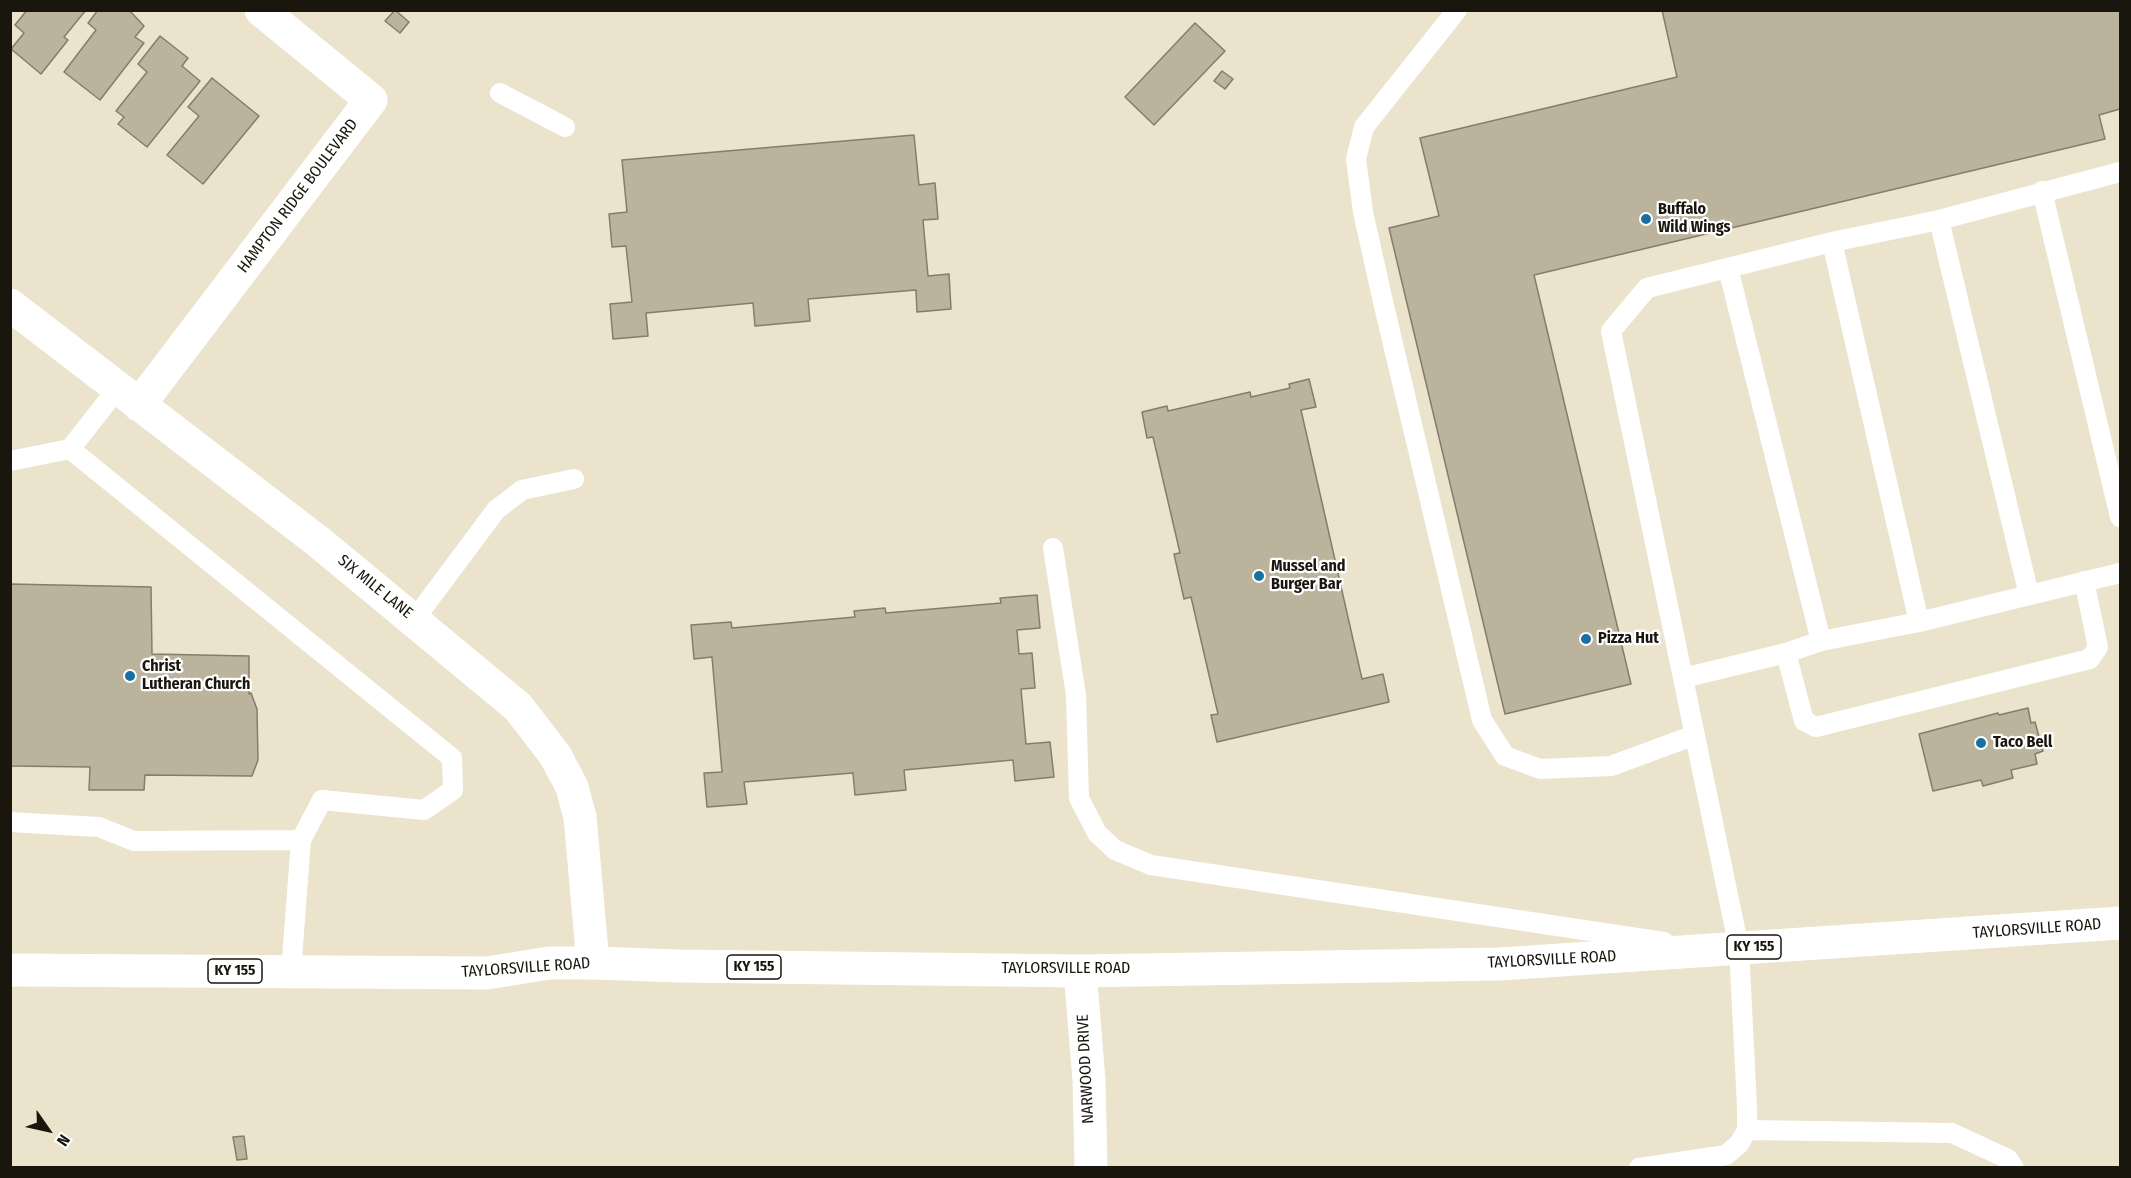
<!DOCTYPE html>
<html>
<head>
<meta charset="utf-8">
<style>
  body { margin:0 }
  #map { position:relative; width:2131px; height:1178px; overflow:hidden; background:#ece3cc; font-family:"Fira Sans Condensed",sans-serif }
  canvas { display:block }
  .frame { position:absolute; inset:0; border:12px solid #19160d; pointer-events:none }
  .north { position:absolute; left:18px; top:1100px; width:60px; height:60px; -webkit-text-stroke:4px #fff; paint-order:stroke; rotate:124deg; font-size:16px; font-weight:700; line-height:24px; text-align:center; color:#19160d }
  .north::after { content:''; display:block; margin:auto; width:21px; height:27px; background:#19160d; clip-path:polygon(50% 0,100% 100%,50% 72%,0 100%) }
</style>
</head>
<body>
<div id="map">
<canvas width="2131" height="1178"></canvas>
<div class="frame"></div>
<div class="north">N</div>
</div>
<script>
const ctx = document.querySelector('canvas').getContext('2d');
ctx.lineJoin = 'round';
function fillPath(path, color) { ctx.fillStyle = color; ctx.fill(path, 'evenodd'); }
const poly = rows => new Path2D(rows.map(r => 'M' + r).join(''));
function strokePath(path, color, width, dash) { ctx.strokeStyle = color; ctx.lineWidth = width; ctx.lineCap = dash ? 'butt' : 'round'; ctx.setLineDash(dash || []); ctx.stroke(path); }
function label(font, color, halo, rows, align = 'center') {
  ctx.font = font + ' "Fira Sans Condensed",sans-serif'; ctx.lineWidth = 4.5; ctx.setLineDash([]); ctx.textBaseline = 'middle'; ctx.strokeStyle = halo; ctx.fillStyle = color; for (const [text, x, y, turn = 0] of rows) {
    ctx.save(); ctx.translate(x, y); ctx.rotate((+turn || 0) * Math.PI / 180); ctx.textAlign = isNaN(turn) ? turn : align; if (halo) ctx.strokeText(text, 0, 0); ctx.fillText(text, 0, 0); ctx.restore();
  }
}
const building = poly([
  [27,10,86,10,64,37,68,40,41,74,11,49,24,33,15,25,27,10],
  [98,10,129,10,144,26,135,37,144,43,100,100,64,72,96,30,88,23,98,10],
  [395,10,409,22,400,33,385,21,395,10],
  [1662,10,2120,10,2120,109,2099,115,2105,139,1534,275,1631,684,1505,714,1389,228,1439,216,1420,138,1677,77,1662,10],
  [1195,23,1225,51,1154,125,1125,97,1195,23],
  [160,36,188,58,182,66,200,81,147,147,118,124,124,117,116,111,147,72,138,64,160,36],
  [1222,71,1233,79,1225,89,1214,81,1222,71],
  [212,78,259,116,203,184,167,155,199,116,188,107,212,78],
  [914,135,919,185,935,183,938,219,923,220,928,276,949,274,951,309,917,312,916,290,808,299,810,321,755,326,753,303,646,313,648,336,613,339,610,304,632,302,626,246,612,247,609,214,627,212,622,160,914,135],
  [1309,379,1316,407,1301,410,1362,679,1383,674,1389,702,1217,742,1211,715,1218,714,1191,597,1184,599,1174,554,1180,553,1153,437,1147,438,1142,412,1167,406,1168,411,1250,392,1251,397,1290,388,1289,384,1309,379],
  [10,584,151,587,152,654,249,656,249,694,251,693,257,709,258,760,252,776,145,775,144,790,89,790,90,767,10,766,10,584],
  [1037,595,1040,628,1017,630,1019,654,1032,653,1035,688,1021,689,1026,744,1050,742,1054,777,1015,781,1013,760,904,770,906,790,855,795,853,773,744,782,747,804,707,807,704,773,722,772,712,657,694,659,691,625,731,622,732,628,855,617,854,611,885,608,886,613,1001,603,1000,598,1037,595],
  [2028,708,2031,723,2035,722,2043,751,2035,754,2037,764,2011,770,2013,778,1983,786,1981,780,1933,791,1919,734,1998,713,1999,715,2028,708],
  [244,1136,247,1159,237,1160,233,1137,244,1136]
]);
fillPath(building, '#bcb39d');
strokePath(building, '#857d68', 1.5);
strokePath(poly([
  [1457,10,1364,127,1356,159,1363,212,1384,306,1482,720,1505,756,1540,769,1611,766,1695,735],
  [500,93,565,127],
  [2042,191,2120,517],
  [1939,220,2029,595],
  [1832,242,1919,622],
  [1728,268,1821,641],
  [70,449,452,758,453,790,424,810,322,800,301,840,291,972],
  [10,461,70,449,118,388],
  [1053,548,1076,695,1079,798,1097,833,1115,850,1151,865,1664,942],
  [414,620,496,510,522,490,574,479],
  [1786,653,1804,721,1816,727,2090,659,2098,647,2084,581],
  [1683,678,1786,653,1821,641,1919,622,2120,573],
  [10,822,99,827,134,841,301,840],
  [1747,1130,1952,1133,2008,1159,2014,1168],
  [1639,1168,1726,1155,1739,1144,1747,1130,1747,1107,1739,948,1611,331,1647,288,1832,242,1939,220,2120,172]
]), '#fff', 20);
strokePath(poly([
  [139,405,371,100,261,10],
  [1080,971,1089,1080,1091,1168]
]), '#fff', 33);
strokePath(poly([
  [10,305,320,543,518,707,555,755,572,787,580,817,593,963]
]), '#fff', 33);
strokePath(poly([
  [10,970,487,973,549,963,593,963,679,966,1080,971,1500,964,2120,923]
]), '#fff', 33);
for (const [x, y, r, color] of [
  [1646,219,6,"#1970a0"],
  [1259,576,6,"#1970a0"],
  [1586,639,6,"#1970a0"],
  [130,676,6,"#1970a0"],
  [1981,743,6,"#1970a0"]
]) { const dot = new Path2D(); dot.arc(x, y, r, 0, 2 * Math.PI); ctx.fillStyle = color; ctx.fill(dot); strokePath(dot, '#fff', 2); }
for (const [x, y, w] of [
  [1754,947,54],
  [754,967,54],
  [235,971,54]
]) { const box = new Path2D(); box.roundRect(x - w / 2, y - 12, w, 24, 4.5); ctx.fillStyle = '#fff'; ctx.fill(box); strokePath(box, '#19160d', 1.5); }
label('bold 15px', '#19160d', null, [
  ["KY 155",1754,947],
  ["KY 155",754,967],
  ["KY 155",235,971]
]);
label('16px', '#19160d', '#fff', [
  ["HAMPTON RIDGE BOULEVARD",298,196,-53],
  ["SIX MILE LANE",375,587,39],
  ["TAYLORSVILLE ROAD",2037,929,-4],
  ["TAYLORSVILLE ROAD",1552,960,-3],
  ["TAYLORSVILLE ROAD",526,968,-4],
  ["TAYLORSVILLE ROAD",1066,969],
  ["NARWOOD DRIVE",1086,1069,-93]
]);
label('bold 16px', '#19160d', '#fff', [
  ["Buffalo",1658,210],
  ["Wild Wings",1658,228],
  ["Mussel and",1271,567],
  ["Burger Bar",1271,585],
  ["Pizza Hut",1598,639],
  ["Christ",142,667],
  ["Lutheran Church",142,685],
  ["Taco Bell",1993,743]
], 'left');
</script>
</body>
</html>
